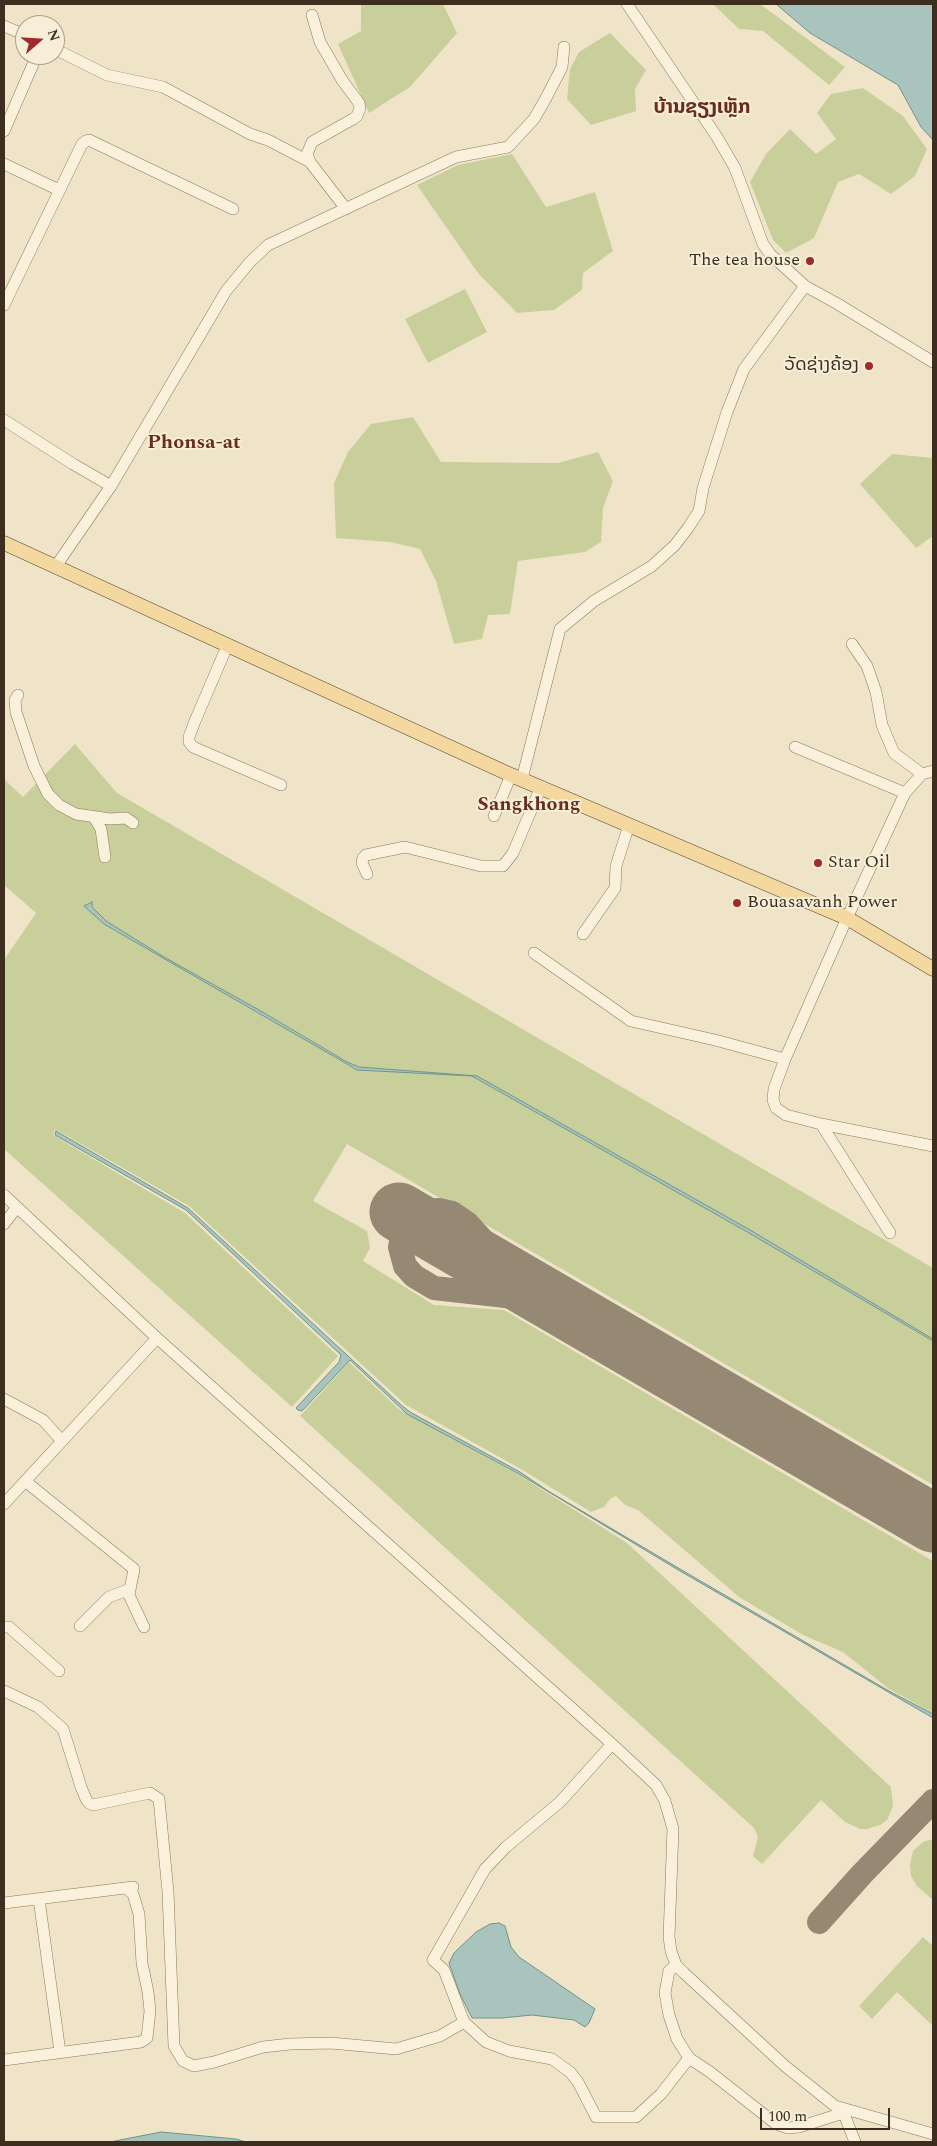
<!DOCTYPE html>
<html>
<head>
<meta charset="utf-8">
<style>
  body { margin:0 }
  #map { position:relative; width:937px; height:2146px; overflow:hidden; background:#f0e4c8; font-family:Spectral,serif }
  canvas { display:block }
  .frame { position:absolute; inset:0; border:5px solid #3d2e20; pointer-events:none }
  .north { position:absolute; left:15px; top:15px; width:50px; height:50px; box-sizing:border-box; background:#f7eed8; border:1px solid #ada18e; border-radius:50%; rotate:71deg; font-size:14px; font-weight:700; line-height:20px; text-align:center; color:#3d2e20 }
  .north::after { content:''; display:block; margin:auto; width:18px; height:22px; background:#9e2a2b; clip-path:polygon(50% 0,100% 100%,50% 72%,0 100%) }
  .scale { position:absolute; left:760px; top:2108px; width:130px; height:22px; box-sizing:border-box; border:2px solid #3d2e20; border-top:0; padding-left:6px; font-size:15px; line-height:18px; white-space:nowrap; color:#3d2e20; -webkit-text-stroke:4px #f7eed8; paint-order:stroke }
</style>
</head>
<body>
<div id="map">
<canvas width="937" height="2146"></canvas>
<div class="frame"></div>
<div class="north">N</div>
<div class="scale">100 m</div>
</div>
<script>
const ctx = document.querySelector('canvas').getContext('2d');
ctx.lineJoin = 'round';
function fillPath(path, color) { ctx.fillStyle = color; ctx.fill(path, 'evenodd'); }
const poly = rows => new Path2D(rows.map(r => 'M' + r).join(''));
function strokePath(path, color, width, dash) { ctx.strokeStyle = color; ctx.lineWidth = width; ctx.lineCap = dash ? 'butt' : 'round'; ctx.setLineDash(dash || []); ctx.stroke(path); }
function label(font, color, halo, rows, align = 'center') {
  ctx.font = font + ' Spectral,"Noto Sans Lao",serif'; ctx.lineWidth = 4; ctx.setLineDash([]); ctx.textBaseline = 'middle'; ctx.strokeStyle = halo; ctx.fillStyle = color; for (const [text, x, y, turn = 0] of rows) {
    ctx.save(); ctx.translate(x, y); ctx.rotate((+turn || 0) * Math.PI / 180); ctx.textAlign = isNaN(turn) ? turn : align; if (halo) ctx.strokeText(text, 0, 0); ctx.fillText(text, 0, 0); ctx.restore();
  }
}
fillPath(poly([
  [361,4,443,4,457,33,410,87,369,113,338,44,361,31],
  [713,4,760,4,845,67,829,85,763,31,739,29],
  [610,33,646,70,635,89,636,111,591,125,567,99,570,69,579,52],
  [863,88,903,116,927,149,915,176,891,194,859,174,838,182,814,238,786,253,773,240,750,182,766,154,790,129,816,154,836,139,817,113,831,94],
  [512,154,546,207,595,192,613,251,583,273,582,290,554,310,517,313,478,273,417,185,458,165],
  [465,289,487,332,428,363,405,319],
  [413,417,441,462,558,463,598,452,613,481,603,508,601,542,585,552,518,561,510,614,488,615,482,639,454,644,436,581,420,549,390,542,336,538,334,483,348,452,371,424],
  [892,454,933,458,933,536,916,548,860,484],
  [75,744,117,793,933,1268,933,1339,750,1230,477,1076,359,1067,347,1062,259,1010,164,957,106,921,91,907,92,902,85,906,104,924,357,1070,472,1076,749,1233,933,1341,933,1485,347,1144,313,1201,367,1231,370,1248,363,1261,434,1305,504,1310,933,1561,933,1713,889,1689,843,1652,803,1635,739,1597,638,1510,625,1505,616,1496,610,1499,604,1507,591,1512,521,1469,406,1405,189,1206,55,1129,53,1135,185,1213,338,1356,292,1407,4,1149,4,960,36,913,4,885,4,779,23,797],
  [349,1362,400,1410,519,1475,627,1543,891,1787,893,1806,887,1820,880,1825,867,1829,860,1829,845,1822,821,1800,762,1864,753,1856,758,1837,754,1828,300,1416],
  [933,1839,933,1900,917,1886,911,1876,910,1865,913,1851,923,1842],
  [923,1937,933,1946,933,2026,897,1992,872,2019,859,2006]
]), '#c9cf9b');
const water = poly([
  [776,4,933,4,933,140,921,127,898,85,810,33,776,4],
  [92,902,92,907,106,921,164,957,259,1010,347,1062,359,1067,477,1076,750,1230,933,1339,933,1341,749,1233,472,1076,357,1070,347,1064,104,924,84,906,92,902],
  [56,1131,188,1208,400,1404,410,1412,520,1472,548,1491,680,1569,889,1691,933,1714,933,1718,675,1568,519,1474,407,1414,350,1360,302,1411,298,1410,296,1408,339,1362,341,1355,186,1210,55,1135,56,1131],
  [499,1923,505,1926,511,1947,519,1957,595,2009,589,2023,585,2027,574,2020,532,2015,502,2018,472,2018,460,1994,449,1963,454,1953,476,1932,490,1924,499,1923],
  [161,2132,236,2139,246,2142,110,2142,161,2132]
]);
fillPath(water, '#a9c4bc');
strokePath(water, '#6f938a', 1);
strokePath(poly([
  [522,1284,468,1224,452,1213,439,1210,426,1211,412,1220,403,1233,400,1247,405,1266,414,1276,434,1288,541,1300,558,1304,570,1311],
  [819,1922,862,1874,933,1801]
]), '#968974', 24);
strokePath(poly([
  [399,1212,933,1523]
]), '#968974', 59);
const minor = poly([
  [627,4,717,137,735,168,763,244,770,254,805,286,836,303,933,362],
  [4,26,25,35],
  [55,49,107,75,163,87,250,134,268,140,310,162,346,209],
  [4,131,37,55],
  [310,162,307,154,312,142,353,119,357,116,360,108,359,103,342,80,320,42,312,15],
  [4,164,59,190],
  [4,305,82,144,86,141,89,140,233,209],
  [4,420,73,464,111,486],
  [56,566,111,486,226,291,250,262,268,245,456,157,508,147,534,119,545,100,562,67,564,47],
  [228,644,195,721,189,737,189,742,193,747,281,785],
  [852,644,867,666,876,692,882,725,894,753,922,774],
  [18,695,15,700,16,712,34,766,48,794,59,805,76,814,110,819,126,818,133,823],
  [795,747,905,793],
  [933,771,922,774,905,793,847,918,785,1059,774,1089,773,1100,776,1108,786,1115,821,1124,933,1146],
  [522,779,560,629,594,601,652,566,675,545,688,528,699,511,703,488,727,412,744,369,805,286],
  [494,816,511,775],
  [94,817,101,829,105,857],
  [367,874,362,863,363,858,366,855,405,847,481,866,503,866,513,853,541,787],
  [583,934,615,888,616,866,629,825],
  [534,953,631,1021,715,1040,785,1059],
  [821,1124,890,1233],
  [4,1195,157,1338,612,1744,656,1785,665,1801,673,1829,669,1937,671,1951,676,1965,684,1973,785,2066,835,2106,933,2134],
  [4,1224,17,1207],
  [4,1399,43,1420,62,1441],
  [25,1481,134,1569,129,1595,144,1627],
  [4,1504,157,1338],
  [80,1626,109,1597,130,1589],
  [4,1627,9,1627,59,1671],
  [4,1691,38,1707,63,1729,81,1787,86,1799,89,1803,93,1805,150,1793,159,1799,168,1892,174,2046,183,2061,194,2066,214,2062,263,2047,290,2044,331,2043,396,2049,440,2036,464,2022],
  [612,1744,560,1802,506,1847,485,1869,433,1960,444,1970,464,2022,486,2042,509,2051,552,2059,570,2072,578,2082,596,2117,636,2117,661,2094,689,2058],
  [39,1899,60,2052],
  [4,1903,133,1887],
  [676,1965,669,1971,665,1993,669,2015,677,2039,689,2058,710,2072,776,2124,788,2128,799,2127,843,2113],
  [4,2060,141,2042,147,2038,150,2011,148,1992,142,1963,139,1914,133,1894,126,1888],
  [842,2109,855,2142]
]);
const major = poly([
  [4,543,511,775,847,918,933,969]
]);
strokePath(minor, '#8d765c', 12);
strokePath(major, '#5b4430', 15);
strokePath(minor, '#faf1dc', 11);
strokePath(major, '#f3d9a0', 14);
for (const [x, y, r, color] of [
  [810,261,5,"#9e2a2b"],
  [869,366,5,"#9e2a2b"],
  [818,863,5,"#9e2a2b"],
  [737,903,5,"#9e2a2b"]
]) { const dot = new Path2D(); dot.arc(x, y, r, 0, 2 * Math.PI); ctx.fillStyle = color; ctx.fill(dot); strokePath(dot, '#f7eed8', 2); }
label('18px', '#3d2e20', '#f7eed8', [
  ["The tea house",800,261],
  ["ວັດຊ່າງຄ້ອງ",859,366],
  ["Star Oil",828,863,"left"],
  ["Bouasavanh Power",747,903,"left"]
], 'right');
label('bold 20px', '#6b2e1e', '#f7eed8', [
  ["ບ້ານຊຽງເຫຼັກ",702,109],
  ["Phonsa-at",194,444],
  ["Sangkhong",529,806]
]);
</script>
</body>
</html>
